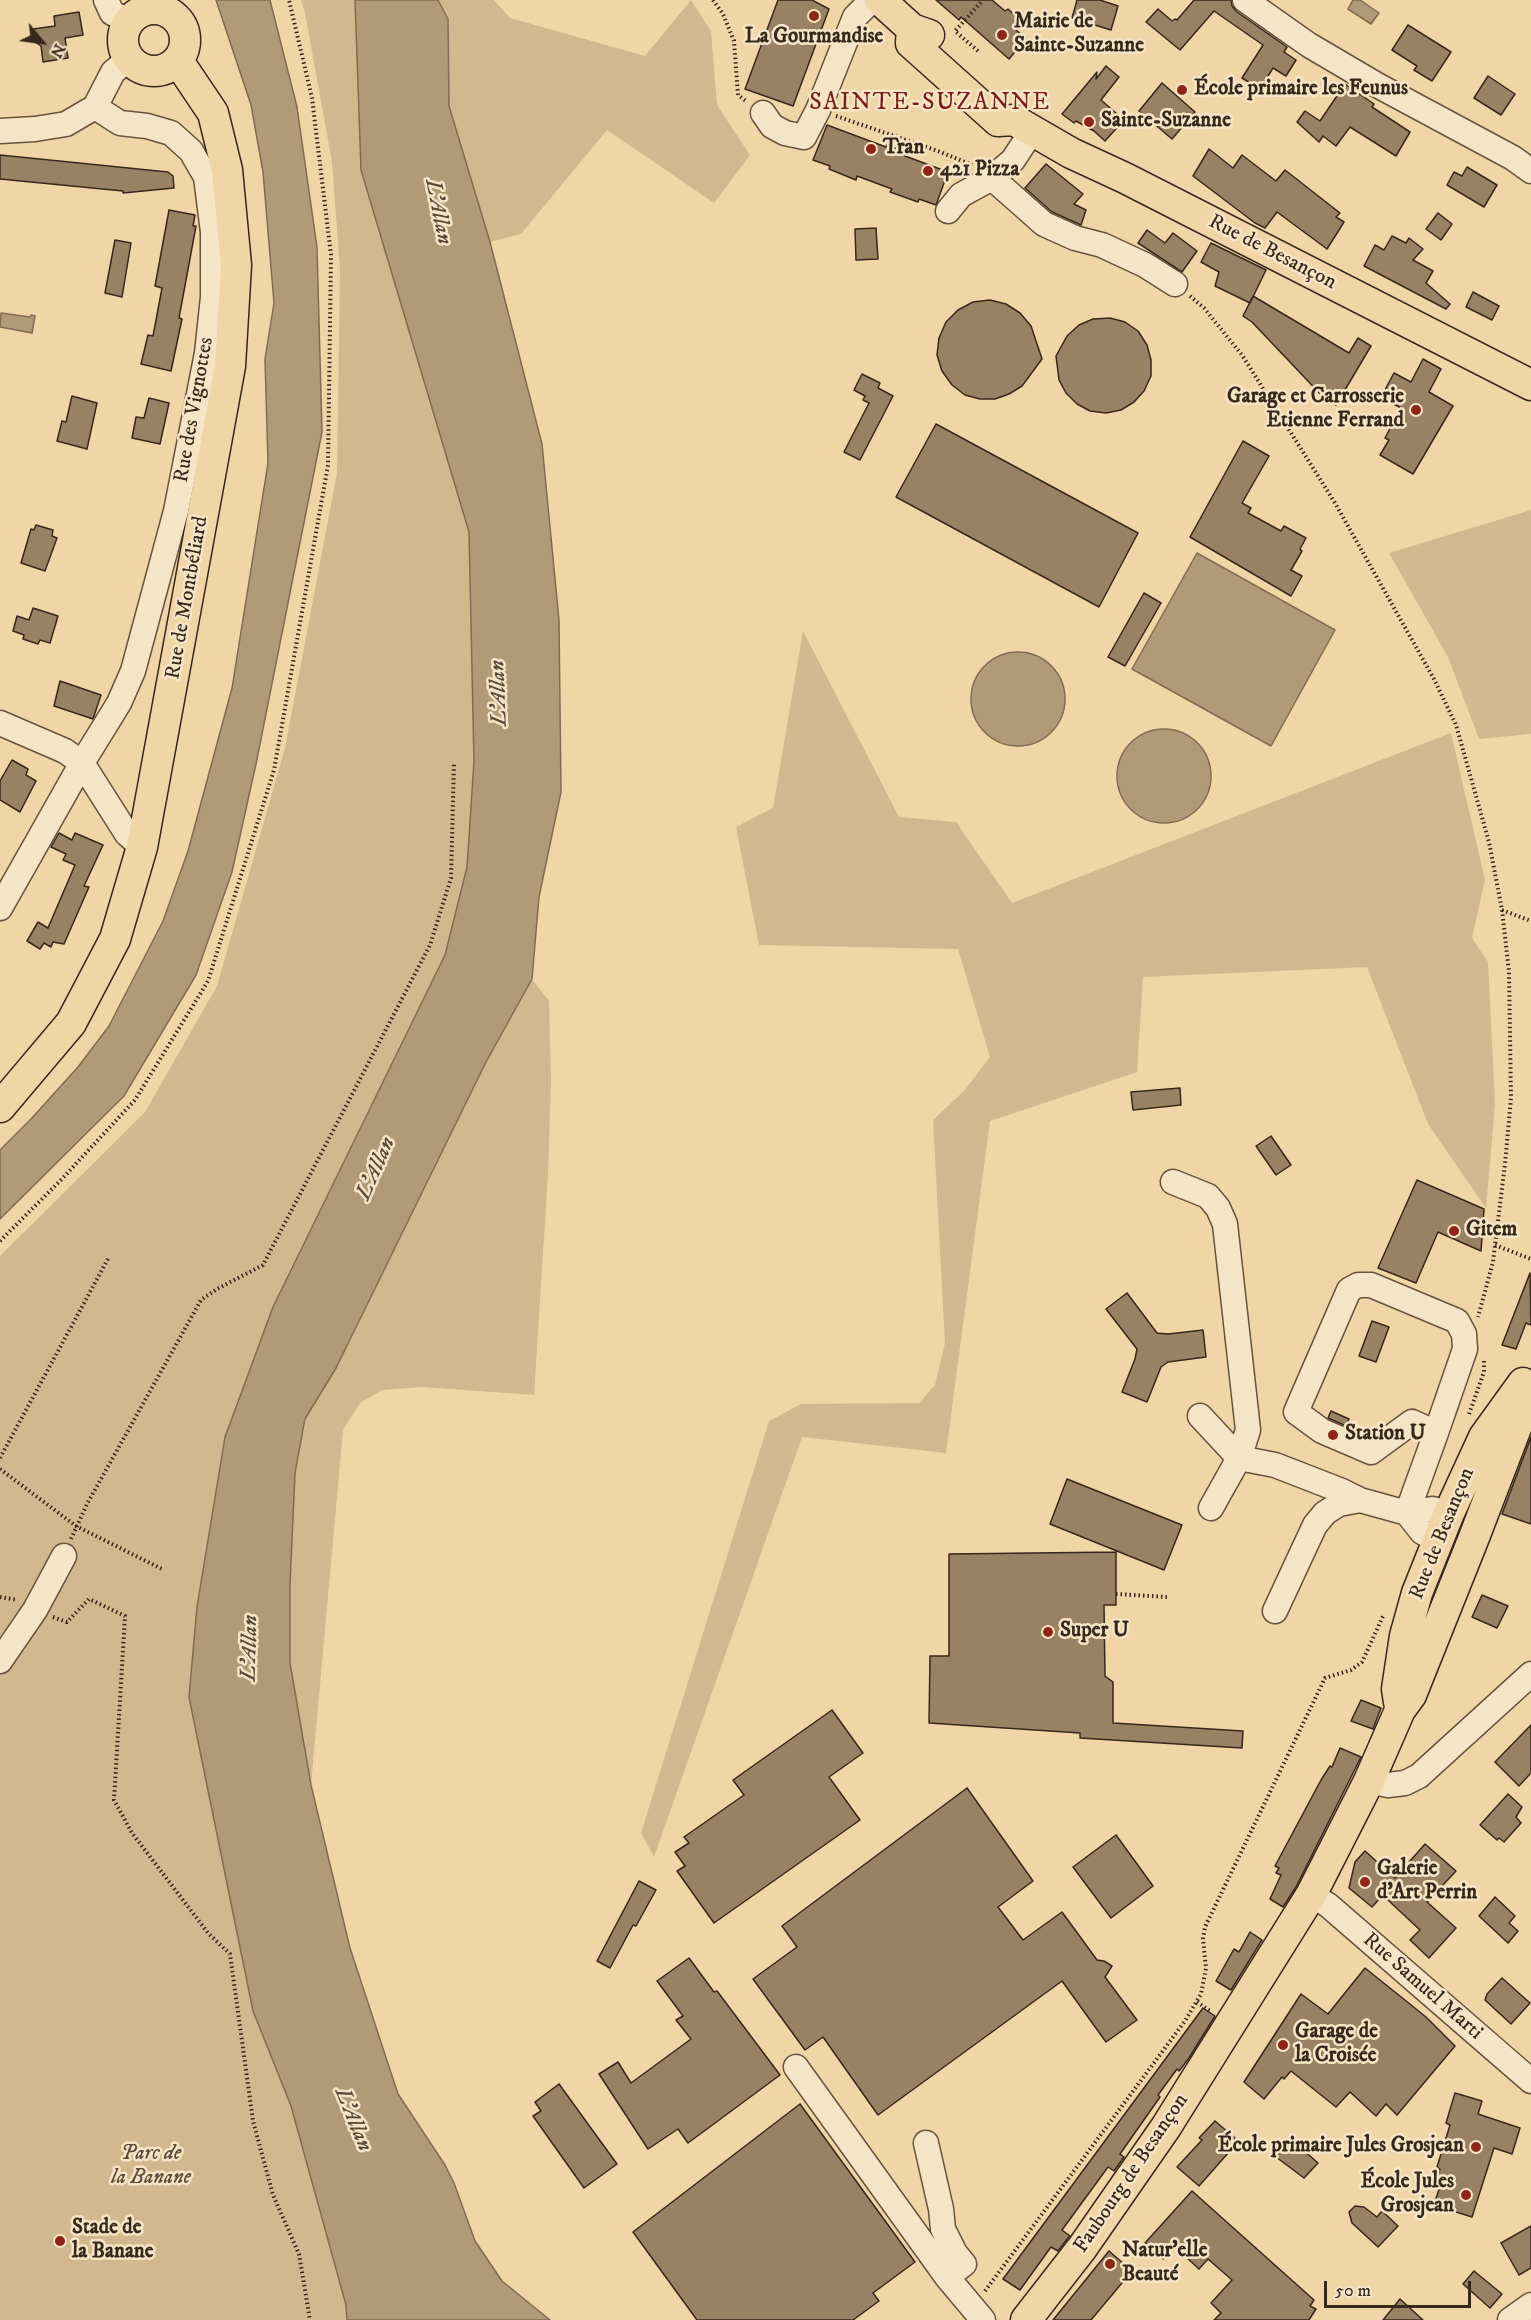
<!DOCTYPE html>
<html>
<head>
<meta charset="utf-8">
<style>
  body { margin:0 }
  #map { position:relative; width:1531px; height:2320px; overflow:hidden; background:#f0d6a6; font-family:"IM FELL DW Pica",serif }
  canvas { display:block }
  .north { position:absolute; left:12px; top:12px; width:60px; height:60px; -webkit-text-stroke:4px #f5e4c5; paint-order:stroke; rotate:119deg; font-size:16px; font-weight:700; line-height:24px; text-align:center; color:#38271b }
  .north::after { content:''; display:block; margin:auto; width:21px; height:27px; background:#38271b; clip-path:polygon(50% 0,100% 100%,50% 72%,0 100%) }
  .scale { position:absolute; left:1324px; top:2281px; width:147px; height:27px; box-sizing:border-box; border:3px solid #38271b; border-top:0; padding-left:8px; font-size:18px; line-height:21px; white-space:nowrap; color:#38271b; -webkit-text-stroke:4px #f5e4c5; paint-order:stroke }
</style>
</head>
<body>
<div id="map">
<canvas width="1531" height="2320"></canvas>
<div class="north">N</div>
<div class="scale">50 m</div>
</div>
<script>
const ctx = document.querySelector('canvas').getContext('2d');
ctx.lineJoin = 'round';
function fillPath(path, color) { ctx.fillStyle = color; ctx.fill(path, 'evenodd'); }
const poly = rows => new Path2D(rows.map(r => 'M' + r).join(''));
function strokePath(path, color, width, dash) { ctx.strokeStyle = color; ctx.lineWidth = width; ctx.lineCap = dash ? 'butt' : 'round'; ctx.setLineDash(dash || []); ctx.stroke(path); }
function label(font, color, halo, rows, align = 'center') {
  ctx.font = font + ' "IM FELL DW Pica",serif'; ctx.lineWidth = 5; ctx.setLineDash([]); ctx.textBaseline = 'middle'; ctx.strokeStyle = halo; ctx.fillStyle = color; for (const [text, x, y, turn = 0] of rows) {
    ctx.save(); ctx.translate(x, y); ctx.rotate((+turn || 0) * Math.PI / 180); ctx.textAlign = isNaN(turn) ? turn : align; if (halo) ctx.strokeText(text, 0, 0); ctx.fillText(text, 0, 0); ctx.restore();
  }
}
fillPath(poly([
  [301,0,355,0,361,170,469,532,474,761,467,867,445,955,273,1307,225,1437,197,1607,189,1697,253,2011,291,2106,346,2305,347,2320,0,2320,0,1256,145,1112,217,986,285,748,337,473,340,270,332,162,305,13],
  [439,0,494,0,510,18,645,56,691,0,711,31,717,105,750,155,714,203,607,130,521,234,490,242,449,106,448,19],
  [1531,510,1531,734,1479,739,1448,657,1389,553],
  [803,631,899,817,956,822,1012,903,1451,733,1485,880,1472,938,1488,962,1495,1104,1486,1208,1428,1124,1367,967,1143,977,1137,1072,990,1121,946,1453,802,1437,654,1857,641,1833,769,1421,801,1404,919,1403,935,1385,945,1343,933,1120,964,1091,990,1057,958,949,759,945,736,827,773,808],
  [532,979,549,1001,551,1080,548,1175,534,1395,422,1387,382,1390,360,1403,343,1430,311,1785,290,1663,290,1585,295,1473,306,1419,336,1368,486,1062]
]), '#d1b88e');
const water = poly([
  [216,0,270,0,297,107,317,247,322,432,256,764,232,872,196,975,124,1096,0,1219,0,1150,31,1119,78,1067,109,1026,163,921,188,851,232,688,268,463,265,359,274,303,263,172,251,105,216,0],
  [355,0,438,0,448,19,449,106,490,242,542,444,559,620,561,792,539,897,532,979,486,1062,336,1368,305,1419,295,1473,290,1585,290,1663,311,1785,350,1948,398,2094,445,2165,454,2183,475,2241,502,2281,550,2320,347,2320,346,2305,291,2106,253,2011,189,1697,197,1607,225,1437,273,1307,445,955,467,867,474,761,469,532,361,170,355,0],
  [1353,0,1360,0,1379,13,1371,24,1348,9,1353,0],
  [1,313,30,317,31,315,35,316,32,333,0,327,1,313],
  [1197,553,1335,630,1271,746,1132,669,1197,553],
  '971 699a47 47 0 1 1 94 0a47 47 0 1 1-94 0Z',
  '1117 776a47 47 0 1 1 94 0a47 47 0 1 1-94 0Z'
]);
fillPath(water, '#b19a77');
strokePath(water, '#816c52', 1.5);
const building = poly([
  [778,0,812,0,829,9,793,106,745,89,778,0],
  [936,0,992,0,1005,11,1008,9,1021,21,1014,28,1026,39,1009,59,961,17,959,20,936,0],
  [1077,0,1100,0,1118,6,1111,30,1072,18,1077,0],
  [1194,0,1231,0,1232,6,1237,12,1287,47,1284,52,1296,60,1286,76,1273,68,1260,89,1242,78,1263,45,1214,11,1180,50,1146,22,1158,9,1172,21,1175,19,1177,20,1194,0],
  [79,12,83,35,65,38,68,58,43,62,41,46,35,42,33,29,55,26,54,16,79,12],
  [1408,25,1451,52,1432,81,1414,70,1417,66,1392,50,1408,25],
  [1106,66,1119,77,1101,100,1124,120,1105,141,1094,131,1076,121,1074,123,1062,114,1097,72,1096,79,1106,66],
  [1488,76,1515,94,1501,115,1474,98,1488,76],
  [1162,83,1195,112,1172,139,1139,111,1162,83],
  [1345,84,1374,104,1372,107,1410,132,1396,156,1350,127,1336,146,1323,136,1319,142,1297,122,1305,111,1320,121,1345,84],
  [827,125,886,147,887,145,907,153,905,156,948,172,936,205,919,199,918,202,890,192,892,189,857,176,856,180,829,169,830,166,813,160,827,125],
  [1209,149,1233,168,1242,155,1276,181,1285,170,1340,213,1336,217,1344,222,1327,249,1277,212,1265,228,1255,223,1193,176,1209,149],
  [0,155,168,172,173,176,174,188,123,193,123,191,0,179,0,155],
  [1046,164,1083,194,1074,204,1086,210,1081,225,1052,212,1025,188,1046,164],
  [1467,167,1497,185,1484,207,1447,185,1454,172,1462,176,1467,167],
  [169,210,195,215,193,226,196,226,179,318,182,319,171,371,141,364,148,335,153,336,162,288,155,286,169,210],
  [1438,213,1452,224,1441,240,1426,229,1438,213],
  [876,228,878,259,856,260,855,229,876,228],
  [1147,230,1165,243,1173,233,1197,251,1182,272,1138,243,1147,230],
  [1392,236,1406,243,1409,238,1423,249,1413,260,1433,271,1426,283,1450,304,1446,309,1364,266,1375,245,1384,250,1392,236],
  [115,240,131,243,122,297,105,293,115,240],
  [1211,243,1266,270,1250,303,1215,286,1219,272,1201,262,1211,243],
  [1473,292,1499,306,1492,320,1466,307,1473,292],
  [1253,296,1349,353,1358,338,1371,346,1336,405,1324,398,1252,322,1243,316,1253,296],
  [990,300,1006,304,1020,313,1031,326,1042,359,1022,386,1009,394,995,399,980,399,965,395,952,385,942,371,937,355,939,338,946,322,958,310,973,302,990,300],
  [1110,318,1125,322,1138,331,1147,345,1151,360,1151,376,1144,391,1134,402,1121,410,1106,413,1090,411,1077,404,1066,393,1059,380,1056,356,1067,336,1079,325,1093,319,1110,318],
  [1423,359,1441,369,1429,392,1453,406,1413,474,1380,455,1389,440,1385,438,1401,408,1381,397,1394,373,1411,382,1423,359],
  [862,374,880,383,878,388,893,396,860,460,844,452,869,403,863,400,865,396,854,390,862,374],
  [72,396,97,403,87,449,57,441,62,421,66,422,72,396],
  [149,398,169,403,160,444,132,438,136,417,144,418,149,398],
  [936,424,1138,533,1099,607,896,497,936,424],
  [1243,441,1269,456,1242,503,1251,508,1248,513,1281,531,1284,526,1306,538,1300,549,1302,551,1291,570,1302,576,1291,596,1190,537,1243,441],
  [36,525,53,530,52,536,57,538,45,571,21,563,31,529,34,530,36,525],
  [1144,593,1161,603,1125,666,1108,657,1144,593],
  [33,608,58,616,50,643,40,640,38,644,23,639,24,635,13,631,17,616,29,620,33,608],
  [60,681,101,695,93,719,54,706,60,681],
  [12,760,28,769,26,775,36,781,20,812,0,800,0,781,12,760],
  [59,833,72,840,75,833,103,845,84,886,89,887,64,944,53,942,51,947,44,943,40,949,27,941,38,922,48,928,75,865,63,860,66,854,51,847,59,833],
  [1180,1088,1181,1105,1133,1110,1131,1092,1180,1088],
  [1271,1136,1291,1165,1276,1175,1256,1146,1271,1136],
  [1417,1180,1484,1209,1481,1251,1438,1232,1416,1283,1378,1268,1417,1180],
  [1530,1273,1531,1325,1526,1323,1516,1349,1502,1345,1530,1273],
  [1127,1293,1157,1333,1168,1334,1203,1330,1206,1357,1168,1362,1161,1367,1147,1402,1122,1392,1135,1359,1137,1349,1106,1309,1127,1293],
  [1372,1321,1389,1327,1376,1362,1359,1356,1372,1321],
  [1331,1411,1349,1419,1346,1426,1328,1418,1331,1411],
  [1531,1437,1531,1524,1502,1514,1531,1437],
  [1067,1479,1182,1525,1164,1570,1050,1524,1067,1479],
  [1116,1552,1116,1605,1104,1605,1105,1676,1113,1682,1113,1723,1243,1731,1242,1748,1080,1738,1080,1733,929,1723,930,1656,949,1656,949,1554,1116,1552],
  [1482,1595,1508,1606,1497,1628,1472,1617,1482,1595],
  [1361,1700,1381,1708,1373,1729,1351,1721,1361,1700],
  [832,1710,863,1753,829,1777,860,1820,714,1923,677,1871,685,1866,675,1852,689,1843,684,1837,744,1795,733,1780,832,1710],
  [1531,1725,1531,1773,1519,1786,1495,1762,1531,1725],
  [1340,1748,1361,1757,1296,1887,1283,1907,1270,1899,1281,1875,1276,1873,1279,1868,1275,1866,1321,1780,1330,1766,1332,1767,1340,1748],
  [967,1788,1033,1881,998,1907,1023,1940,1062,1912,1097,1960,1104,1961,1112,1966,1105,1977,1137,2020,1106,2042,1062,1981,878,2115,823,2037,805,2050,753,1979,797,1947,782,1926,967,1788],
  [1508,1794,1522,1807,1516,1817,1521,1823,1504,1842,1499,1838,1497,1840,1480,1825,1508,1794],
  [1116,1835,1153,1886,1111,1918,1073,1867,1116,1835],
  [1425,1844,1456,1871,1427,1902,1456,1928,1429,1958,1410,1940,1420,1930,1389,1901,1382,1896,1372,1907,1349,1888,1355,1862,1365,1851,1395,1878,1425,1844],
  [639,1881,656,1890,636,1926,633,1925,610,1968,597,1961,639,1881],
  [1495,1897,1515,1916,1509,1923,1518,1931,1508,1943,1479,1916,1495,1897],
  [1250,1932,1262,1940,1231,1990,1216,1981,1234,1949,1239,1952,1250,1932],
  [689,1958,714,1992,717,1991,780,2075,688,2143,678,2129,648,2149,599,2074,618,2062,631,2083,691,2039,676,2020,683,2016,657,1981,689,1958],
  [1365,1968,1426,2017,1455,2046,1397,2115,1386,2104,1376,2116,1350,2092,1336,2107,1291,2071,1284,2079,1282,2077,1264,2099,1244,2082,1301,1994,1328,2014,1365,1968],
  [1502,1978,1530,2003,1511,2024,1485,2000,1487,1994,1502,1978],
  [1203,2008,1215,2016,1189,2058,1179,2071,1177,2069,1158,2095,1160,2097,1120,2154,1124,2157,1114,2171,1108,2167,1062,2230,1070,2236,1068,2238,1058,2251,1051,2247,1020,2290,1003,2279,1203,2008],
  [559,2084,617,2164,584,2188,533,2116,541,2111,535,2102,559,2084],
  [1455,2093,1482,2101,1478,2114,1520,2128,1512,2154,1494,2148,1472,2217,1434,2205,1440,2186,1435,2185,1440,2169,1437,2167,1450,2125,1446,2123,1455,2093],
  [800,2104,915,2262,873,2293,879,2301,853,2320,697,2320,633,2232,800,2104],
  [1215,2121,1235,2138,1226,2149,1229,2152,1199,2186,1177,2167,1202,2140,1199,2138,1215,2121],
  [1291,2139,1318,2163,1304,2178,1276,2157,1291,2139],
  [1192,2191,1314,2300,1310,2306,1316,2309,1309,2320,1214,2320,1221,2313,1211,2303,1232,2280,1208,2259,1199,2269,1174,2246,1163,2259,1145,2243,1192,2191],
  [1355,2206,1364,2207,1377,2217,1382,2211,1398,2226,1378,2247,1352,2223,1349,2212,1355,2206],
  [1531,2226,1531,2268,1519,2275,1501,2243,1531,2226],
  [1109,2251,1132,2271,1091,2320,1053,2320,1109,2251],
  [1474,2271,1502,2294,1490,2308,1463,2284,1474,2271],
  [1400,2299,1423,2320,1383,2320,1400,2299]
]);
fillPath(building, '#988263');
strokePath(building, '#38271b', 1.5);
const minor = poly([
  [106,0,112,13,129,21],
  [1245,0,1309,45,1377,85,1513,158,1531,171],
  [763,113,772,126,785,133,804,137,818,110,855,17,872,0],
  [0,131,35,129,66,124,95,107,113,72,129,59],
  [992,178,1044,224,1075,238,1102,245,1145,265,1175,284],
  [948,211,961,195,992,178,1013,160,1032,131],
  [0,723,65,751,82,763,127,834,142,847],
  [0,908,82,763,119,703,133,671,176,511,207,353,213,297,213,232,206,177,191,151,171,133,147,126,120,123,95,107],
  [1173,1182,1208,1196,1218,1208,1225,1224,1248,1430,1239,1458,1211,1508],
  [1200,1416,1239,1458,1275,1465,1342,1491,1360,1500],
  [1438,1541,1422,1532,1407,1513,1432,1509,1449,1513],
  [1275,1611,1315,1525,1325,1513,1339,1504,1360,1500,1407,1513,1436,1433,1465,1349,1464,1334,1457,1321,1371,1285,1358,1285,1349,1290,1296,1412,1322,1431,1371,1452,1412,1422,1436,1433],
  [0,1661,35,1610,64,1556],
  [1369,1781,1388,1785,1405,1783,1419,1776,1531,1674],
  [1311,1895,1328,1905,1531,2081],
  [796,2067,947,2277,983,2320],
  [926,2143,941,2209,943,2229,955,2253,964,2264,947,2277],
  [1510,2320,1531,2305]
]);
const major = poly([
  [880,0,912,29,929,35],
  '123 40a31 31 0 1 1 62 0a31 31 0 1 1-62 0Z',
  [912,29,911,43,998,121,1014,120,1071,153,1125,178,1531,385],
  [0,1107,71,1023,115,939,142,847,230,366,236,265,227,170,213,113,178,61],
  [1399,1702,1397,1689,1405,1636,1417,1593,1449,1513,1484,1437,1523,1383],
  [1026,2320,1082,2248,1166,2127,1311,1895,1369,1781,1400,1710,1411,1695,1473,1540,1531,1389]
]);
strokePath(minor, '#66533e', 27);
strokePath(major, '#38271b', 33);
strokePath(poly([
  [713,0,723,14,734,41,738,95,746,101],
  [978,51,955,31,983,0],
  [836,116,938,151,972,165],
  [1190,296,1204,308,1242,355,1335,503,1434,679,1456,725,1489,842,1502,910,1509,972,1511,1098,1505,1164,1493,1262,1478,1317],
  [1502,910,1531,921],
  [0,1241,60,1181,135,1100,208,981,274,770,328,465,331,255,312,98,289,0],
  [1495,1245,1531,1259],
  [1469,1414,1484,1372,1484,1361],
  [0,1458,109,1257],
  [0,1469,76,1526,162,1569],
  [71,1539,87,1504,201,1300,217,1289,263,1265,430,945,451,878,454,762],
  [1116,1594,1167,1597],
  [0,1597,17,1600],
  [53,1617,67,1622,89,1599,125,1616,114,1800,132,1833,208,1933,230,1954,253,2121,273,2195,299,2254,310,2320],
  [1197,2002,1210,2011],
  [985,2291,1185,2021,1201,1994,1206,1968,1203,1939,1205,1927,1325,1678,1351,1670,1362,1662,1384,1614]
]), '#38271b', 4, [1.5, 3]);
strokePath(minor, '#f5e4c5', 24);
strokePath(major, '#f0d6a6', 30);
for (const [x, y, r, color] of [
  [814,16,6,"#8f2418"],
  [1002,35,6,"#8f2418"],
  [1182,90,6,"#8f2418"],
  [1089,122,6,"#8f2418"],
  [871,149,6,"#8f2418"],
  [928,171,6,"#8f2418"],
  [1416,410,6,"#8f2418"],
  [1454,1231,6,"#8f2418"],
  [1333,1435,6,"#8f2418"],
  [1048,1632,6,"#8f2418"],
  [1365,1882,6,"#8f2418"],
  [1283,2045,6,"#8f2418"],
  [1476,2147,6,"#8f2418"],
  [1466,2195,6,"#8f2418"],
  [60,2241,6,"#8f2418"],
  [1110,2264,6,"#8f2418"]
]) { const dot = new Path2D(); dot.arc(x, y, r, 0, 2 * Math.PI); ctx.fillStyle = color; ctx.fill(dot); strokePath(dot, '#f5e4c5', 2); }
label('bold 21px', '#38271b', '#f5e4c5', [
  ["Mairie de",1014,23],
  ["Sainte-Suzanne",1014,47],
  ["La Gourmandise",814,38,"center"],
  ["École primaire les Feunus",1194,90],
  ["Sainte-Suzanne",1101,122],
  ["Tran",883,149],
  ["421 Pizza",940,171],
  ["Garage et Carrosserie",1404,398,"right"],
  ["Etienne Ferrand",1404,422,"right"],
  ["Gitem",1466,1231],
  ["Station U",1345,1435],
  ["Super U",1060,1632],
  ["Galerie",1377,1870],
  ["d'Art Perrin",1377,1894],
  ["Garage de",1295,2033],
  ["la Croisée",1295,2057],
  ["École primaire Jules Grosjean",1464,2147,"right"],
  ["École Jules",1454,2183,"right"],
  ["Grosjean",1454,2207,"right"],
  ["Stade de",72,2229],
  ["la Banane",72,2253],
  ["Natur'elle",1122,2252],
  ["Beauté",1122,2276]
], 'left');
label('21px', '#38271b', '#f5e4c5', [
  ["Rue de Besançon",1272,253,27],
  ["Rue des Vignottes",195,410,-80],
  ["Rue de Montbéliard",188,598,-80],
  ["Rue de Besançon",1443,1534,-68],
  ["Rue Samuel Marti",1422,1987,41],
  ["Faubourg de Besançon",1132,2174,-56]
]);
label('italic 21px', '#5e4b38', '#f5e4c5', [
  ["Parc de",151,2155],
  ["la Banane",151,2179]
]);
label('italic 22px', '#5c4a37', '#f5e4c5', [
  ["L'Allan",437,212,79],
  ["L'Allan",500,693,-92],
  ["L'Allan",377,1169,-66],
  ["L'Allan",251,1648,-88],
  ["L'Allan",352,2120,68]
]);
ctx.letterSpacing = '1.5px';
label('24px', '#7a1f14', '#f5e4c5', [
  ["SAINTE-SUZANNE",930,104]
]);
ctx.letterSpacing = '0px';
</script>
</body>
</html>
